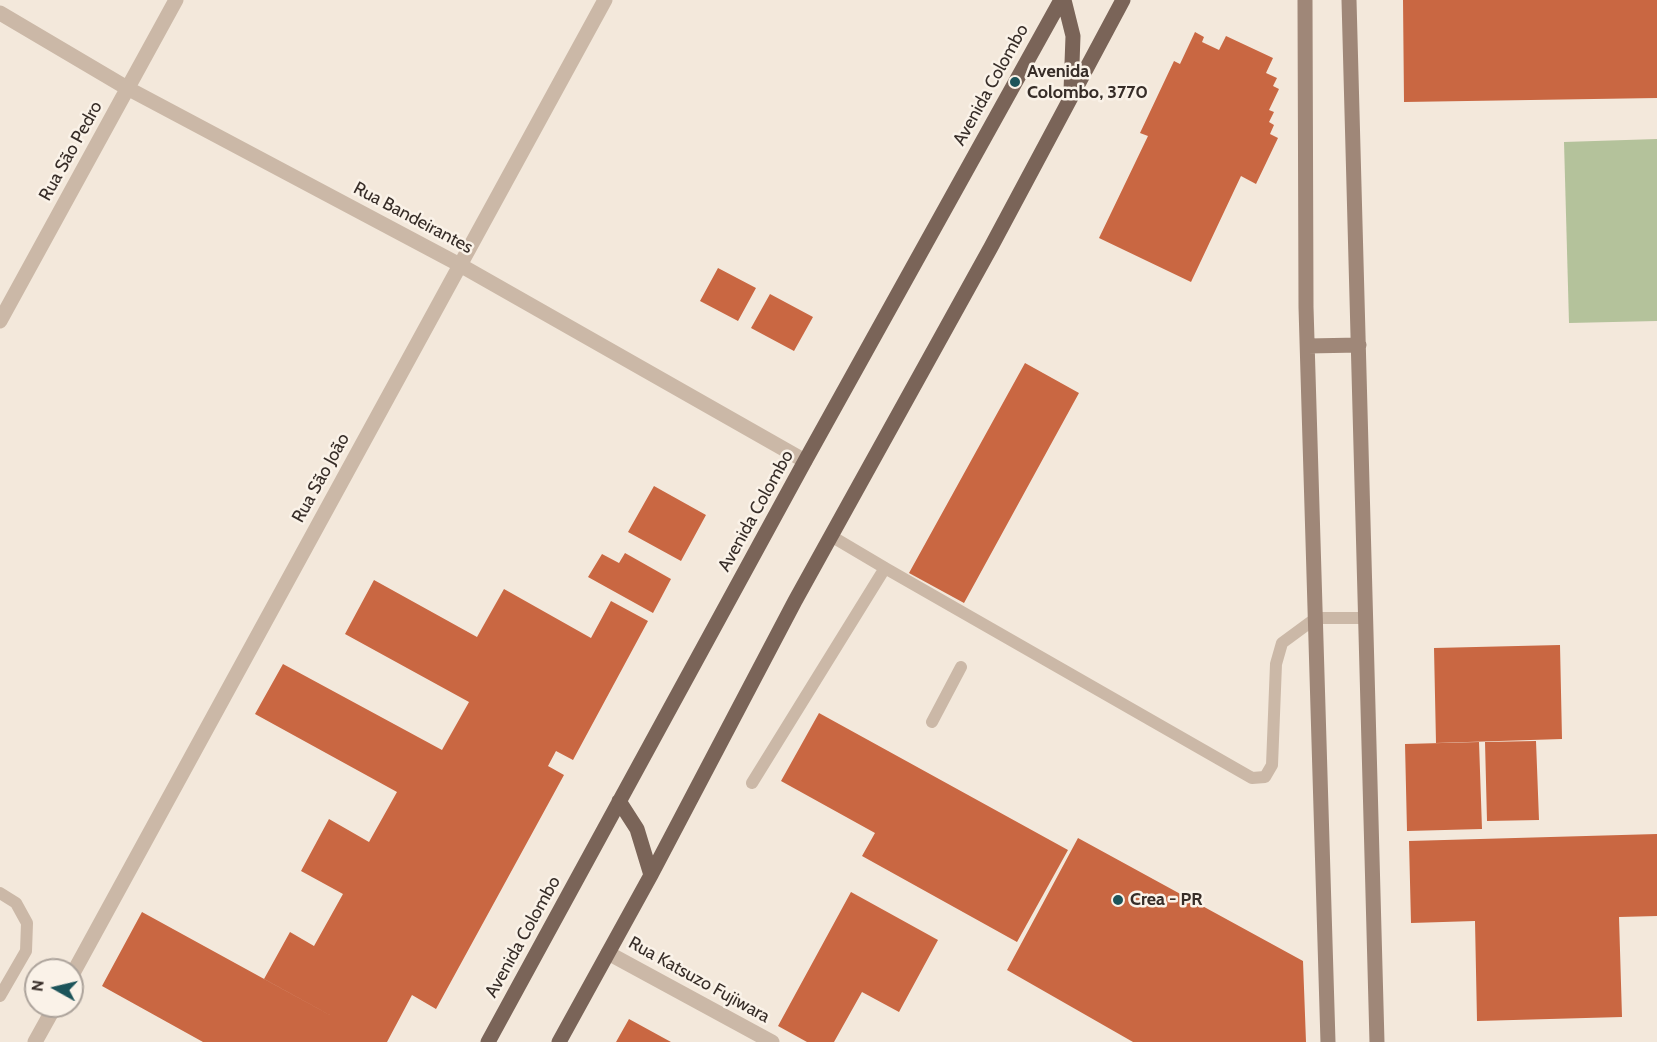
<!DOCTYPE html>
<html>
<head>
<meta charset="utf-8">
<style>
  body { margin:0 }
  #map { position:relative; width:1657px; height:1042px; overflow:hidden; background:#f3e8db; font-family:Cabin,sans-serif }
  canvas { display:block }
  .north { position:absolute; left:24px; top:958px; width:60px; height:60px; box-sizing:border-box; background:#faf2e8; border:2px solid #aca39b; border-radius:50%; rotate:278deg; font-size:16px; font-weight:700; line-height:24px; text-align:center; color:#372d28 }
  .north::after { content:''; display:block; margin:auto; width:21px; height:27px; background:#1c545a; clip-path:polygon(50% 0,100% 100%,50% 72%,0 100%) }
</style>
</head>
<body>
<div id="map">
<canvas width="1657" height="1042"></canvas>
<div class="north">N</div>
</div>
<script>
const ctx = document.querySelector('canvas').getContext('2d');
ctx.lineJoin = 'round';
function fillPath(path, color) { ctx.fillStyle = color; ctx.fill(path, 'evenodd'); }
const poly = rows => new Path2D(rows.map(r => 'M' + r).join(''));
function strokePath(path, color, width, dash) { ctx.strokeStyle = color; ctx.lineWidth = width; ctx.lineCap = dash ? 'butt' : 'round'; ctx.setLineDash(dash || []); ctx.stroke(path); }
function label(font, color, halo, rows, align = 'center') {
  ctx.font = font + ' Cabin,sans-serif'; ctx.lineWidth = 5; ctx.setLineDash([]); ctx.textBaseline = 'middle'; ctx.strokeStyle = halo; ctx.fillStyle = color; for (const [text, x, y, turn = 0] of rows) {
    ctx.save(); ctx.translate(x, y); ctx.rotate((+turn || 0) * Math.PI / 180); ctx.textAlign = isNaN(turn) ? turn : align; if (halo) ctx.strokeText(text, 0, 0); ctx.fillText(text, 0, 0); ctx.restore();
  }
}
fillPath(poly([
  [1657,139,1657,321,1569,323,1564,142]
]), '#b4c29b');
fillPath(poly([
  [1403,0,1657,0,1657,98,1404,102],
  [1195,32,1204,37,1202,42,1219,50,1226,36,1273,58,1266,73,1277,78,1273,86,1279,89,1269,110,1274,112,1269,122,1274,125,1270,134,1278,138,1256,184,1241,176,1191,282,1099,238,1148,136,1140,133,1174,61,1180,64],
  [718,268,756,288,738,321,700,301],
  [770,294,813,317,794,351,751,328],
  [1025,363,1079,393,964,603,909,573],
  [654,486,706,515,681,561,628,532],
  [625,553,671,579,653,613,588,577,602,554,619,563],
  [374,580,477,637,504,589,591,638,611,601,648,621,573,760,556,751,548,766,564,775,436,1009,412,995,387,1042,203,1042,102,986,142,912,359,1031,264,979,290,932,314,946,343,894,301,871,329,819,369,842,397,792,255,714,283,664,442,750,469,702,345,634],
  [1560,645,1562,739,1436,743,1434,648],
  [819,713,1068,850,1017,942,862,856,875,833,781,781],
  [1536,741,1539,820,1487,821,1485,742],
  [1479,742,1482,829,1407,831,1405,744],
  [1657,834,1657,916,1619,917,1622,1017,1477,1021,1475,921,1411,923,1409,841],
  [1078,838,1303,961,1306,1042,1133,1042,1007,970],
  [851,892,938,940,899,1012,862,992,834,1042,807,1042,778,1026],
  [629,1019,671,1042,616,1042]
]), '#c96742');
strokePath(poly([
  [831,536,885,568],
  [932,722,961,667],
  [752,783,885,568,1252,778,1265,777,1272,765,1276,664,1282,643,1316,618,1366,618],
  [0,893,16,903,27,923,26,951,0,996]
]), '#cbb8a7', 12);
strokePath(poly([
  [0,13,127,88,460,265,805,461],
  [0,321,176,0],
  [608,953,772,1042],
  [72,975,605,0],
  [35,1042,55,1006]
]), '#cbb8a7', 15);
strokePath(poly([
  [1305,0,1306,307,1328,1042],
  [1349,0,1377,1042],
  [1308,346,1359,345]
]), '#9f8778', 15);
strokePath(poly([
  [1064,0,1073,36,1071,91],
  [619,801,637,829,651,875],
  [488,1042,805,461,1061,0],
  [559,1042,651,875,795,601,991,247,1123,0]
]), '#7a6458', 15);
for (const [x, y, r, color] of [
  [1015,82,6,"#1c545a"],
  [1118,900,6,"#1c545a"]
]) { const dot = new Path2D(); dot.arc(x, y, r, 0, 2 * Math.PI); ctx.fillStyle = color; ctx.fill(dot); strokePath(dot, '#faf2e8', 2); }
label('bold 18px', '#372d28', '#faf2e8', [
  ["Avenida",1027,72],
  ["Colombo, 3770",1027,93],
  ["Crea - PR",1130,900]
], 'left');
label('18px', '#372d28', '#faf2e8', [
  ["Avenida Colombo",991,85,-61],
  ["Rua São Pedro",71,151,-61],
  ["Rua Bandeirantes",413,218,28],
  ["Rua São João",321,478,-61],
  ["Avenida Colombo",756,511,-61],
  ["Avenida Colombo",523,937,-61],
  ["Rua Katsuzo Fujiwara",699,980,29]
]);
</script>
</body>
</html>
